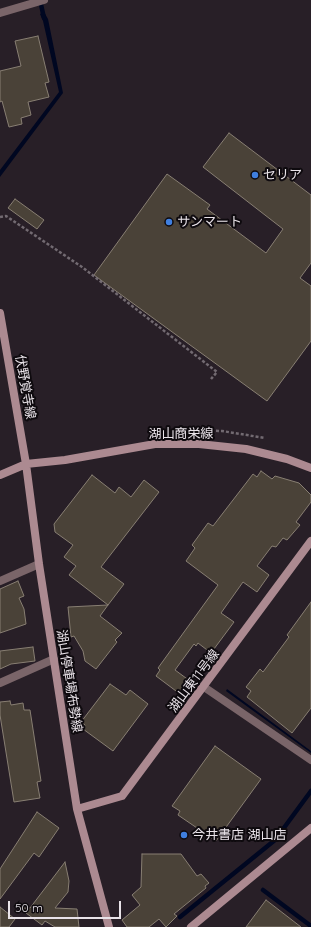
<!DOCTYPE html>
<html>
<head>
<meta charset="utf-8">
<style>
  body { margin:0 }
  #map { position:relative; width:311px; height:927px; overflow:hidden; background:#281f27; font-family:Quicksand,sans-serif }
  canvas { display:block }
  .scale { position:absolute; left:8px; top:901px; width:113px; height:18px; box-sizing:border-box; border:2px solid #e9e3e9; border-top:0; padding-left:5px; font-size:12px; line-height:14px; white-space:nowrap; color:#e9e3e9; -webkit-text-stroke:3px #0e0a0e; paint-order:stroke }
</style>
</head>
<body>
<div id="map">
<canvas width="311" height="927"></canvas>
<div class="scale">50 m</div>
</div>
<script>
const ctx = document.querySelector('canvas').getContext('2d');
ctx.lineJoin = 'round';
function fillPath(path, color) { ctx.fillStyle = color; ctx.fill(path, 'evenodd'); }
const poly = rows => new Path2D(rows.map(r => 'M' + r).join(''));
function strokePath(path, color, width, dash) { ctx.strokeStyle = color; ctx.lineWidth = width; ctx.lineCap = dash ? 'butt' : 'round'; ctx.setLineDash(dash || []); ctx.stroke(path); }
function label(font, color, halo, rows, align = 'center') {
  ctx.font = font + ' Quicksand,"Noto Sans JP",sans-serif'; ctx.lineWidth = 4; ctx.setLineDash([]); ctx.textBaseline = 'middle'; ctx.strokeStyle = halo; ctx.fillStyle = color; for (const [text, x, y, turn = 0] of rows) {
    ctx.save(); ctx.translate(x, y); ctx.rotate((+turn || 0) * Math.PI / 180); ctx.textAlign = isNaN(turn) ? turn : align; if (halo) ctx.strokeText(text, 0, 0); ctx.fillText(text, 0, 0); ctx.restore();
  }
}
fillPath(poly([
  [44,12,48,19,63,93,0,177,0,170,59,92,43,21,40,14],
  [227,689,311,751,311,753,226,691]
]), '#000721');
strokePath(poly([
  [40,0,44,18],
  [263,890,311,926],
  [180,917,275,840,311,791]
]), '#000721', 4.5);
const building = poly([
  [38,36,49,82,45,83,49,97,28,102,31,115,21,118,22,124,9,127,2,101,0,102,0,71,21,66,15,41,38,36],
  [229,133,311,195,311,263,300,278,311,286,311,341,267,401,94,275,167,174,210,205,207,209,266,253,283,229,203,167,229,133],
  [15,199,44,220,37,229,8,208,15,199],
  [261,471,272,479,275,476,299,483,311,495,311,502,296,522,300,525,287,540,283,538,276,547,272,546,257,566,269,575,257,592,243,582,221,613,234,622,211,653,198,643,196,646,194,644,175,670,190,681,180,694,156,676,160,670,158,668,218,585,186,561,195,548,192,545,208,523,213,526,253,474,257,477,261,471],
  [92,475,115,493,119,487,131,497,144,480,159,492,101,567,124,584,108,605,69,575,76,566,64,557,73,545,55,532,54,524,92,475],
  [18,581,24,596,19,598,24,609,26,624,0,633,0,589,18,581],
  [311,602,311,708,292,733,247,697,251,691,246,687,260,669,263,672,289,637,287,635,311,602],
  [108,605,100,616,122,633,115,640,117,642,96,669,85,661,83,651,74,636,71,637,68,607,108,605],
  [33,647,35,661,11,664,0,669,0,651,33,647],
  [110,684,126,695,130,690,148,704,113,751,83,729,85,725,81,722,110,684],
  [10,701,11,705,23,703,24,710,30,710,41,781,37,782,40,798,14,802,0,715,0,702,10,701],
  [215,746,261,779,216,841,178,815,180,811,172,806,215,746],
  [37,812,59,828,39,857,34,853,0,899,0,869,37,812],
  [142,854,181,854,197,876,201,874,209,883,205,886,206,888,174,914,177,916,166,927,159,919,149,927,127,927,122,920,140,905,132,895,141,887,142,854],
  [65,862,69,881,68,892,55,908,77,909,79,927,55,927,45,921,42,925,26,913,28,910,24,908,30,908,65,862],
  [266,900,301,927,246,927,266,900],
  [0,907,15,919,9,927,0,927,0,907]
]);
fillPath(building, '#4a4238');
strokePath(building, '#887f73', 1);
strokePath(poly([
  [0,217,6,216,82,267,217,372,211,379],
  [186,430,222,431,265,438]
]), '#726a71', 2.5, [3, 2]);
strokePath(poly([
  [0,13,44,0],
  [0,581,39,564],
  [0,683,54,659],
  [204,687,311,760]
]), '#7a6569', 8);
strokePath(poly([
  [0,313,26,464,39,564,77,809,109,927],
  [0,475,26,464,65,460,155,444,199,444,246,449,287,459,311,468],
  [77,809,122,796,311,541],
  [191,927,311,828]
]), '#ac8a91', 8);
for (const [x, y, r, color] of [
  [255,175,4,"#3f7fe0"],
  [169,222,4,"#3f7fe0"],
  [184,835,4,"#3f7fe0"]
]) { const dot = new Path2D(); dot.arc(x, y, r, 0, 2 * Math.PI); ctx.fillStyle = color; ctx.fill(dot); strokePath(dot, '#0e0a0e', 1.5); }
label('13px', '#e9e3e9', '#0e0a0e', [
  ["セリア",263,175],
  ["サンマート",177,222],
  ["今井書店 湖山店",192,835]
], 'left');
label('13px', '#e9e3e9', '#0e0a0e', [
  ["伏野覚寺線",25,387,80],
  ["湖山商栄線",181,434],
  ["湖山停車場布勢線",69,681,81],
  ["湖山東11号線",194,681,-53]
]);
</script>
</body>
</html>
